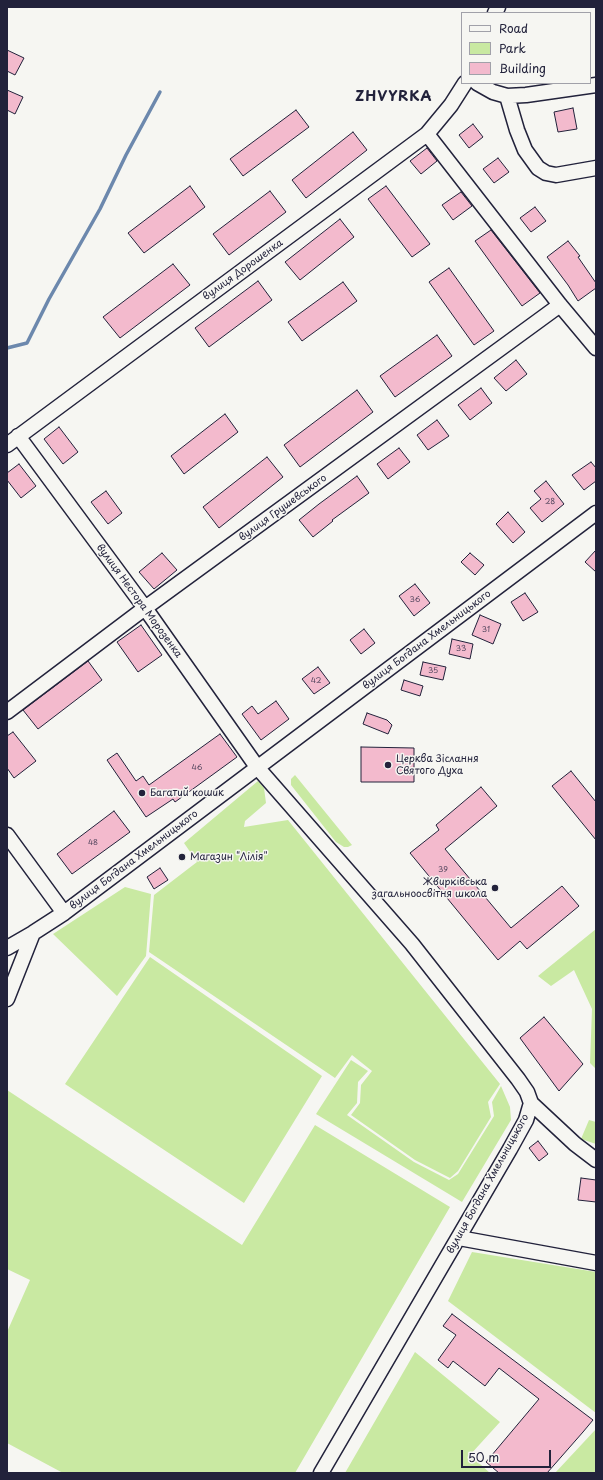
<!DOCTYPE html>
<html>
<head>
<meta charset="utf-8">
<style>
  body { margin:0 }
  #map { position:relative; width:603px; height:1480px; overflow:hidden; background:#f6f6f2; font-family:"Playpen Sans",sans-serif }
  canvas { display:block }
  .frame { position:absolute; inset:0; border:8px solid #22223b; pointer-events:none }
  .legend { position:absolute; left:461px; top:12px; width:130px; height:72px; box-sizing:border-box; background:#f6f6f2; border:1px solid #a1a1a9; margin:0; padding:5px 7px; list-style:none; font-size:12px; color:#22223b }
  .legend li { display:flex; align-items:center; gap:8px; height:20px }
  .legend b { width:20px; border:1px solid #a1a1a9 }
  .scale { position:absolute; left:461px; top:1450px; width:90px; height:18px; box-sizing:border-box; border:2px solid #22223b; border-top:0; padding-left:5px; font-size:12px; line-height:14px; white-space:nowrap; color:#22223b; -webkit-text-stroke:3px #f6f6f2; paint-order:stroke }
</style>
</head>
<body>
<div id="map">
<canvas width="603" height="1480"></canvas>
<div class="frame"></div>
<ul class="legend">
<li><b style="height:5px;background:#f6f6f2"></b>Road</li>
<li><b style="height:11px;background:#c9e9a2"></b>Park</li>
<li><b style="height:11px;background:#f3bacd"></b>Building</li>
</ul>
<div class="scale">50 m</div>
</div>
<script>
const ctx = document.querySelector('canvas').getContext('2d');
ctx.lineJoin = 'round';
function fillPath(path, color) { ctx.fillStyle = color; ctx.fill(path, 'evenodd'); }
const poly = rows => new Path2D(rows.map(r => 'M' + r).join(''));
function strokePath(path, color, width, dash) { ctx.strokeStyle = color; ctx.lineWidth = width; ctx.lineCap = dash ? 'butt' : 'round'; ctx.setLineDash(dash || []); ctx.stroke(path); }
function label(font, color, halo, rows, align = 'center') {
  ctx.font = font + ' "Playpen Sans",sans-serif'; ctx.lineWidth = 3; ctx.setLineDash([]); ctx.textBaseline = 'middle'; ctx.strokeStyle = halo; ctx.fillStyle = color; for (const [text, x, y, turn = 0] of rows) {
    ctx.save(); ctx.translate(x, y); ctx.rotate((+turn || 0) * Math.PI / 180); ctx.textAlign = isNaN(turn) ? turn : align; if (halo) ctx.strokeText(text, 0, 0); ctx.fillText(text, 0, 0); ctx.restore();
  }
}
fillPath(poly([
  [295,775,352,845,348,847,344,847,336,842,291,785,291,779],
  [258,781,264,788,266,803,245,821,244,827,288,820,500,1084,488,1102,491,1117,458,1171,450,1178,415,1160,351,1115,360,1103,361,1085,372,1071,352,1055,335,1078,149,952,154,895,197,862,184,843],
  [125,887,151,894,146,956,117,996,53,934],
  [596,929,596,1069,590,1063,592,1009,574,970,551,986,538,976],
  [150,957,322,1076,244,1203,65,1084],
  [351,1060,368,1071,358,1082,357,1103,347,1115,414,1162,449,1180,458,1174,494,1116,492,1102,501,1086,510,1107,511,1120,462,1202,316,1114],
  [7,1090,242,1245,315,1125,450,1207,295,1473,63,1473,7,1443,7,1332,30,1280,7,1269],
  [589,1120,596,1122,596,1144,581,1139],
  [472,1252,596,1272,596,1413,448,1301],
  [415,1352,500,1422,470,1455,490,1473,345,1473],
  [596,1429,596,1473,555,1473]
]), '#c9e9a2');
strokePath(poly([
  [7,348,27,343,49,299,100,209,126,155,160,92]
]), '#6c88ad', 3.5);
const building = poly([
  [7,50,24,58,15,75,7,71,7,50],
  [7,90,23,97,15,114,7,110,7,90],
  [573,108,577,129,558,132,554,112,573,108],
  [296,110,309,127,243,176,230,159,296,110],
  [473,124,483,137,469,148,459,135,473,124],
  [353,132,367,150,306,198,292,180,353,132],
  [427,148,437,161,421,174,410,161,427,148],
  [498,158,509,172,494,183,483,169,498,158],
  [190,186,205,207,144,253,128,233,190,186],
  [386,186,430,244,412,257,368,199,386,186],
  [270,191,286,212,229,255,213,234,270,191],
  [461,192,472,206,453,220,442,205,461,192],
  [535,207,546,221,531,232,520,218,535,207],
  [340,219,354,237,300,280,285,262,340,219],
  [491,230,540,293,522,306,475,241,491,230],
  [568,241,580,256,578,257,596,283,596,288,578,301,568,285,547,257,568,241],
  [173,264,190,285,120,338,103,317,173,264],
  [449,268,494,331,474,345,429,282,449,268],
  [258,281,272,300,209,347,195,328,258,281],
  [343,282,357,301,302,341,288,322,343,282],
  [437,335,452,356,395,397,380,376,437,335],
  [516,360,527,374,506,391,494,378,516,360],
  [481,388,492,403,470,420,458,405,481,388],
  [357,390,373,412,300,467,284,445,357,390],
  [225,414,238,432,184,474,171,456,225,414],
  [437,420,449,436,428,450,417,435,437,420],
  [59,427,78,452,63,464,44,439,59,427],
  [399,448,410,462,388,479,377,464,399,448],
  [267,457,283,477,219,528,203,507,267,457],
  [591,462,596,468,596,481,584,490,572,475,591,462],
  [19,464,36,486,21,498,7,480,7,473,19,464],
  [357,476,369,493,332,520,333,521,313,537,299,520,319,504,357,476],
  [546,481,564,504,542,522,530,508,541,499,534,491,546,481],
  [106,491,122,513,108,524,91,502,106,491],
  [508,512,525,532,513,543,496,524,508,512],
  [596,550,596,572,585,562,596,550],
  [162,553,177,570,154,589,139,572,162,553],
  [470,553,484,565,475,575,461,562,470,553],
  [415,584,430,603,414,616,399,596,415,584],
  [525,593,538,612,523,621,511,602,525,593],
  [480,615,501,624,493,644,472,635,480,615],
  [141,625,162,655,138,672,117,642,141,625],
  [364,629,375,643,361,654,350,640,364,629],
  [452,639,473,644,470,659,449,654,452,639],
  [88,661,102,680,38,729,23,710,88,661],
  [423,662,446,667,443,680,420,675,423,662],
  [318,667,330,683,314,694,302,679,318,667],
  [404,680,423,686,420,696,401,690,404,680],
  [276,701,289,719,261,740,242,714,252,706,258,714,276,701],
  [367,713,387,720,392,725,388,734,363,724,367,713],
  [13,732,36,761,14,778,7,768,7,736,13,732],
  [220,734,237,757,175,802,173,799,146,817,107,760,117,753,136,781,143,776,149,785,220,734],
  [361,747,414,748,414,782,361,782,361,747],
  [571,771,596,802,596,840,552,786,571,771],
  [481,787,497,806,445,849,511,928,562,886,579,906,527,949,520,941,498,960,410,853,439,830,436,825,481,787],
  [114,811,130,832,72,874,57,854,114,811],
  [160,868,168,880,154,889,147,877,160,868],
  [544,1017,583,1064,559,1091,520,1038,544,1017],
  [538,1141,548,1154,539,1161,529,1148,538,1141],
  [581,1178,596,1180,596,1202,578,1200,581,1178],
  [452,1314,593,1420,583,1432,547,1473,499,1473,486,1462,539,1399,499,1368,485,1386,453,1361,448,1368,438,1360,456,1335,443,1326,452,1314]
]);
fillPath(building, '#f3bacd');
strokePath(building, '#22223b', 1);
const minor = poly([
  [495,13,498,7],
  [477,83,493,92,507,96,526,95,596,85],
  [507,96,517,130,525,150,538,168,546,173,556,175,596,168],
  [427,134,560,305,596,348],
  [18,436,145,608,257,767,412,944,518,1079,527,1092,531,1103,526,1120,510,1149,321,1473],
  [7,445,427,134,451,105,465,83],
  [7,712,145,608,560,305],
  [7,835,64,913],
  [7,948,33,933,64,913,596,513],
  [7,999,33,933],
  [531,1103,575,1144,596,1160],
  [459,1238,596,1263]
]);
strokePath(minor, '#22223b', 17);
strokePath(minor, '#f6f6f2', 14);
for (const [x, y, r, color] of [
  [388,765,4,"#22223b"],
  [142,793,4,"#22223b"],
  [182,857,4,"#22223b"],
  [495,888,4,"#22223b"]
]) { const dot = new Path2D(); dot.arc(x, y, r, 0, 2 * Math.PI); ctx.fillStyle = color; ctx.fill(dot); strokePath(dot, '#f6f6f2', 1.5); }
label('8px', '#564860', null, [
  ["28",550,502],
  ["36",415,600],
  ["31",486,630],
  ["33",461,649],
  ["35",433,671],
  ["42",316,681],
  ["46",197,768],
  ["48",93,843],
  ["39",443,870]
]);
label('10px', '#22223b', '#f6f6f2', [
  ["вулиця Дорошенка",243,270,-36],
  ["вулиця Грушевського",283,508,-36],
  ["вулиця Нестора Морозенка",139,601,54],
  ["вулиця Богдана Хмельницького",427,640,-37],
  ["вулиця Богдана Хмельницького",134,860,-37],
  ["вулиця Богдана Хмельницького",488,1184,-61]
]);
label('10px', '#22223b', '#f6f6f2', [
  ["Церква Зіслання",396,759],
  ["Святого Духа",396,771],
  ["Багатий кошик",150,793],
  ["Магазин \"Лілія\"",190,857],
  ["Жвирківська",487,882,"right"],
  ["загальноосвітня школа",487,894,"right"]
], 'left');
ctx.letterSpacing = '1px';
label('bold 14px', '#22223b', '#f6f6f2', [
  ["ZHVYRKA",394,97]
]);
ctx.letterSpacing = '0px';
</script>
</body>
</html>
